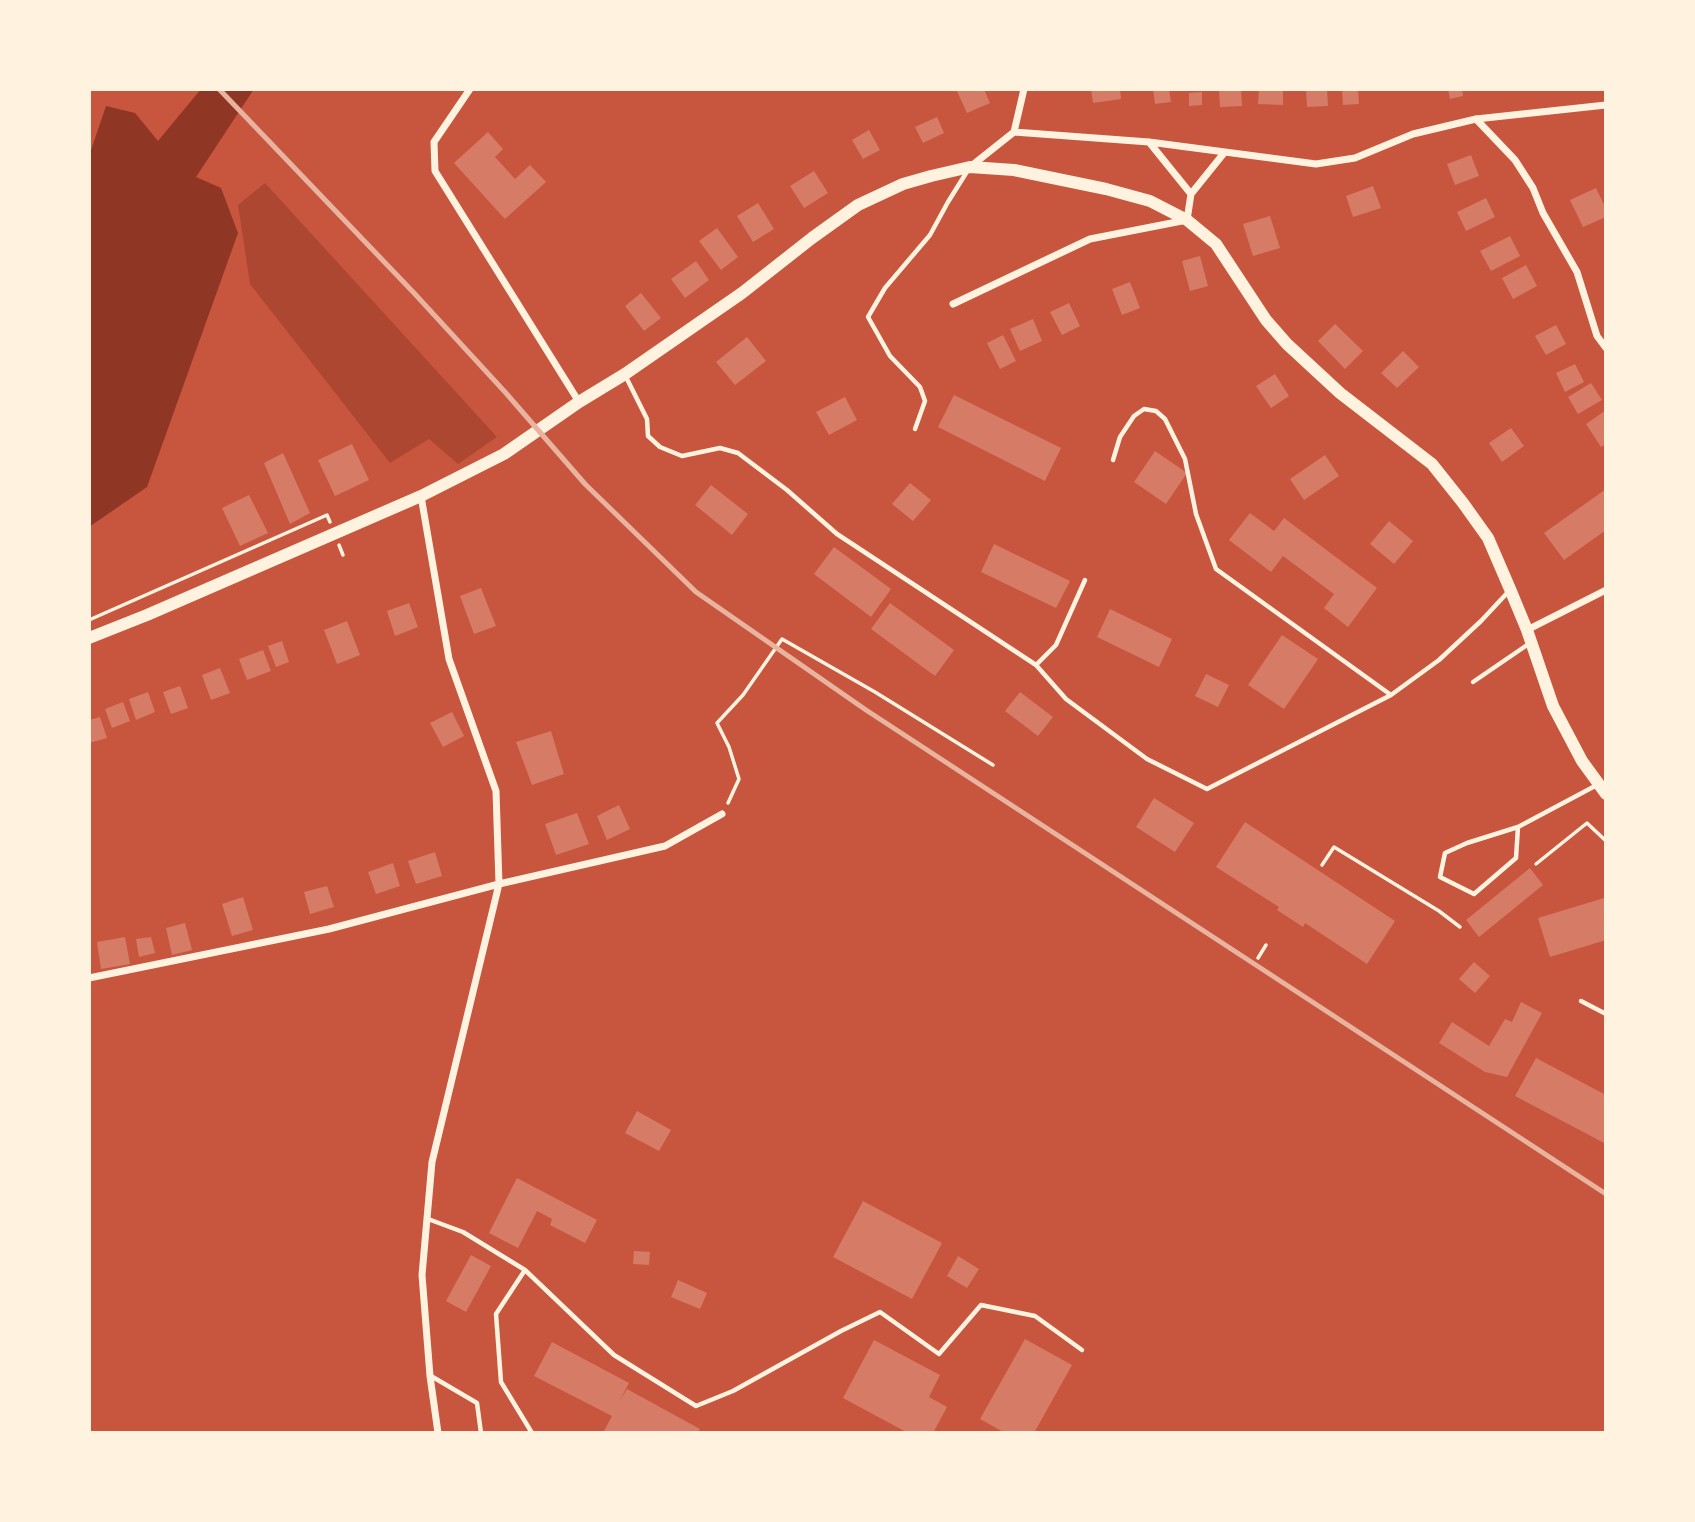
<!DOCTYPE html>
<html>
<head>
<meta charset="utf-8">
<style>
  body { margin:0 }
  #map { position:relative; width:1695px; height:1522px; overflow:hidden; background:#c8553d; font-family:"Work Sans",sans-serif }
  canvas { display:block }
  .frame { position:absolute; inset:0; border:91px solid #fff3e0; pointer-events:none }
</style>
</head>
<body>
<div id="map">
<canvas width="1695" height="1522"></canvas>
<div class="frame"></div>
</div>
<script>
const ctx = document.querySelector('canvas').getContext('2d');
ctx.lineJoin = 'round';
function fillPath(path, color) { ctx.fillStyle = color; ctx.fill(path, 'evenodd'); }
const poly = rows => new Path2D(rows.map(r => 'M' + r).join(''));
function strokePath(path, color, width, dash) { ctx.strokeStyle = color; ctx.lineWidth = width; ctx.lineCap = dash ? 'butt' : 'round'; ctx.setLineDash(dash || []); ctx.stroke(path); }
fillPath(poly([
  [265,183,497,437,458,464,429,439,390,463,250,284,238,205]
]), '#ae4732');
fillPath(poly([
  [201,89,254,89,196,177,221,188,238,233,147,487,89,527,89,156,106,106,135,113,158,141]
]), '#8f3625');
fillPath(poly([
  [956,89,984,89,990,103,967,113],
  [1091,89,1120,89,1121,99,1093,103],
  [1153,89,1169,89,1171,102,1155,104],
  [1219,89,1241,89,1242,106,1220,107],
  [1259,89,1283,89,1283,105,1258,104],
  [1306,89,1327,89,1328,106,1307,107],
  [1342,89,1358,89,1359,104,1343,105],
  [1448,89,1462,89,1463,96,1450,99],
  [1202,92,1202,105,1189,106,1189,93],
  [937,117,944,133,923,143,915,127],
  [869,130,880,150,863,159,852,140],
  [488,132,503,149,495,157,515,179,530,165,546,182,505,219,454,163],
  [1471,155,1479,176,1455,185,1447,164],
  [814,171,828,193,804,208,790,186],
  [1373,186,1381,208,1353,217,1346,196],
  [1596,188,1606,209,1606,217,1583,227,1570,200],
  [1486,198,1495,217,1466,231,1457,212],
  [758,203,774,229,753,242,737,216],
  [1270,216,1280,248,1253,256,1243,224],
  [717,228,738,257,721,270,699,241],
  [1510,236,1520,256,1491,271,1480,251],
  [1200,256,1208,286,1190,291,1182,261],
  [696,261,709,280,685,298,671,279],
  [1526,265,1537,286,1513,299,1502,278],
  [1130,282,1140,308,1122,315,1112,289],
  [641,293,661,318,644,331,625,306],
  [1069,303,1080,326,1062,335,1050,312],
  [1033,319,1042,341,1020,351,1010,329],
  [1335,324,1363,351,1345,369,1318,341],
  [1556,325,1566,344,1546,355,1535,336],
  [1003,335,1016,361,1000,369,987,343],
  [747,337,766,361,735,385,716,362],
  [1403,351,1419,367,1397,388,1381,373],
  [1575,364,1584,382,1565,392,1556,373],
  [1275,374,1289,396,1271,408,1256,386],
  [1591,383,1602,400,1578,414,1568,397],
  [954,395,1061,448,1045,481,938,427],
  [845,397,857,420,829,435,816,412],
  [1606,410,1606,444,1601,447,1586,424],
  [1511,428,1524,446,1502,462,1489,443],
  [352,444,369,480,335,496,318,460],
  [1155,451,1187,473,1166,504,1134,482],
  [283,453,310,513,290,524,264,463],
  [1325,455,1339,476,1304,500,1290,479],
  [910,483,931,500,913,521,892,504],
  [711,485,748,514,732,535,695,505],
  [1606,489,1606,530,1564,560,1544,533],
  [249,495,268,533,240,546,222,508],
  [1250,513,1274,531,1284,518,1377,588,1348,627,1324,608,1334,594,1283,556,1271,572,1229,540],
  [1389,521,1413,541,1394,564,1370,544],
  [994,544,1070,581,1056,608,981,572],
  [834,547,891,589,871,617,814,574],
  [481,588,496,626,474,634,460,596],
  [409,603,418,627,395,636,387,611],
  [890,603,954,650,935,676,871,629],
  [1110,609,1172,639,1159,667,1097,637],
  [347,621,360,655,337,664,324,630],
  [1282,635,1318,659,1284,709,1248,685],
  [282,641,289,662,276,667,268,646],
  [263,650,271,671,247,680,239,659],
  [220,668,230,693,211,700,202,675],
  [1206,674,1229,685,1218,707,1195,696],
  [180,686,188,708,171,714,163,692],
  [148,692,155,712,136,720,129,699],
  [1020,692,1053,717,1038,736,1005,711],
  [123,702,130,721,112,728,105,709],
  [452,712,464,736,443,747,430,723],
  [100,717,107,738,89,743,89,720],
  [551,731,564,774,532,785,516,742],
  [1154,798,1194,823,1175,852,1136,827],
  [619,805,630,829,607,840,597,816],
  [577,813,589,844,556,855,545,824],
  [1245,822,1395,921,1367,964,1305,923,1303,927,1277,910,1279,907,1216,867],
  [435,852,442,876,416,884,408,861],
  [393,863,400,886,376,894,368,872],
  [1530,868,1543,885,1479,937,1466,920],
  [327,886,334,907,310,914,304,892],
  [243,897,253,930,232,936,222,904],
  [1604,898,1606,904,1606,940,1550,957,1538,918],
  [185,923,192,950,172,955,166,928],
  [125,937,130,964,101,969,97,942],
  [151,937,155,953,139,957,136,939],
  [1474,962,1490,976,1475,993,1459,979],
  [1521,1002,1542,1013,1507,1077,1485,1072,1439,1043,1452,1022,1489,1046,1505,1019,1512,1022],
  [1536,1058,1606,1095,1606,1144,1515,1096],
  [637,1111,671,1130,659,1151,625,1133],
  [517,1178,597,1220,585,1243,550,1225,552,1219,537,1211,518,1248,489,1233],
  [863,1201,942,1243,912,1299,833,1257],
  [634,1251,650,1252,649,1265,633,1264],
  [471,1255,491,1266,466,1312,446,1301],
  [958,1256,979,1269,967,1288,947,1276],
  [678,1280,707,1293,700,1309,671,1297],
  [1025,1339,1072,1365,1034,1433,1005,1433,980,1419],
  [874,1340,940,1375,929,1397,947,1407,933,1433,908,1433,843,1398],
  [552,1342,629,1383,619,1402,627,1389,700,1429,697,1433,603,1433,612,1416,534,1376]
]), '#d67c66');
strokePath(poly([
  [339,545,343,555],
  [89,620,327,515,330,522],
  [728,803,739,779,729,747,717,723,743,695,782,639,875,692,993,765],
  [1536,864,1587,823,1606,841],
  [1322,865,1334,847,1439,911,1460,927],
  [1258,958,1266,945]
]), '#fff3e0', 3.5);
strokePath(poly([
  [626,377,647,419,648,436,660,447,682,456,720,448,738,453,787,490,837,534,1036,665,1066,699,1147,759,1207,789,1391,695],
  [915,429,925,401,920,387,890,356,868,317,885,288,930,235,948,202,968,170],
  [1113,460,1120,437,1134,416,1144,409,1156,411,1165,419,1185,459,1196,514,1216,569,1391,695,1439,660,1481,621,1509,591],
  [1036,665,1056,645,1085,580],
  [1473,682,1530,643],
  [1518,827,1516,858,1474,894,1440,877,1445,853,1467,843,1518,827,1597,785],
  [1581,1001,1606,1014],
  [428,1219,463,1232,525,1270,496,1314,501,1382,532,1433],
  [525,1270,614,1355,696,1406,733,1391,841,1331,880,1312,939,1354,981,1305,1035,1316,1082,1350],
  [431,1376,477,1403,481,1433]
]), '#fff3e0', 4.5);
strokePath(poly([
  [470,89,434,142,435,171,579,402],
  [1476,119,1515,160,1533,188,1543,213,1577,272,1597,336,1606,348],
  [1014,132,1024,89],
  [1149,142,1191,194],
  [970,167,1014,132,1149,142,1316,164,1355,158,1413,134,1476,119,1606,105],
  [953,304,1090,239,1187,220,1191,194,1224,153],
  [421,496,449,659,496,791,499,884,432,1162,422,1275,430,1376,438,1433],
  [1527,630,1606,590],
  [89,978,329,929,499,884,665,846,722,814]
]), '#fff3e0', 7);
strokePath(poly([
  [89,638,147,615,421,496,504,454,579,402,625,374,742,293,812,238,858,205,903,184,931,176,970,167,1014,170,1106,189,1150,201,1187,220,1216,244,1266,320,1287,344,1340,393,1432,464,1463,503,1488,538,1510,589,1527,630,1553,706,1582,761,1606,794]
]), '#fff3e0', 12);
strokePath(poly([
  [219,89,414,293,505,392,585,484,696,592,866,710,1606,1194]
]), '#e9b49f', 5);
</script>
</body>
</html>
